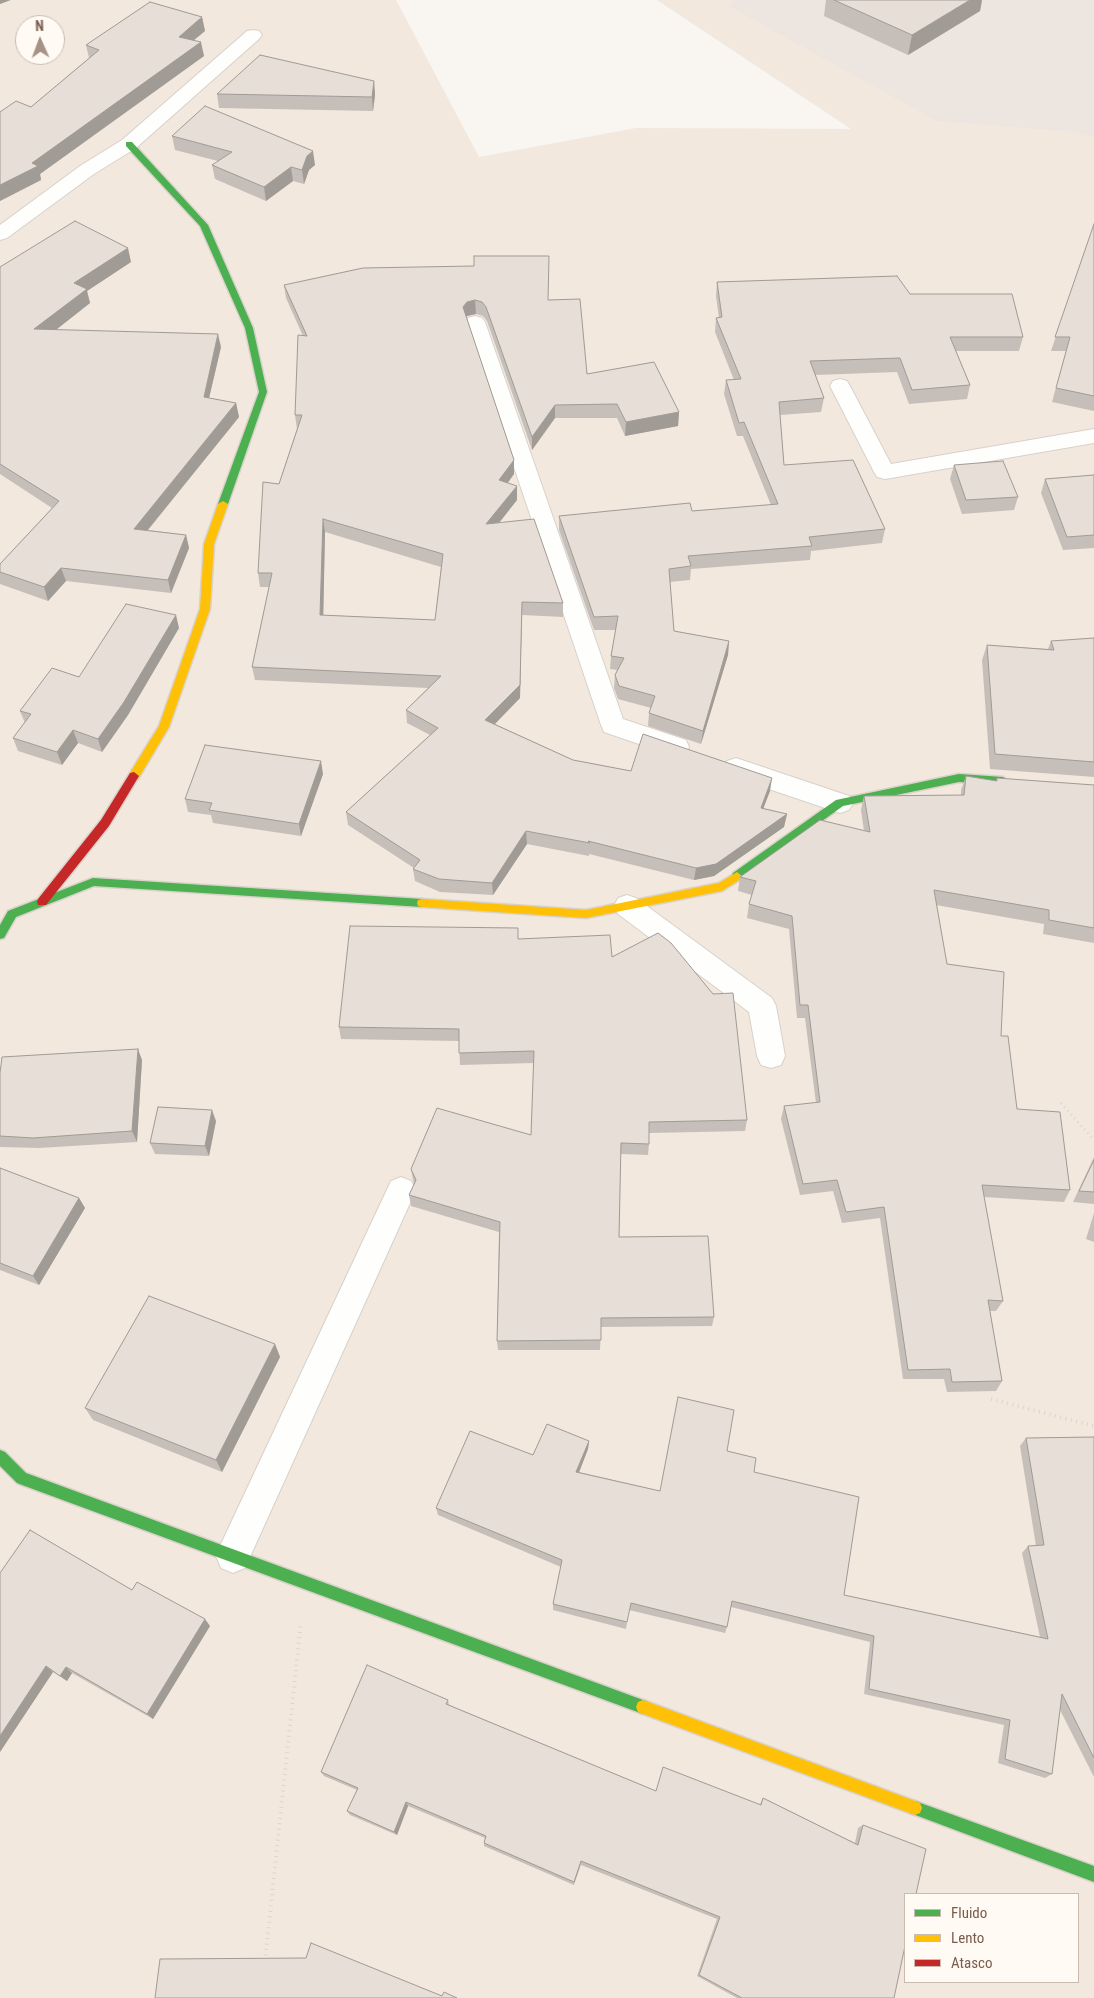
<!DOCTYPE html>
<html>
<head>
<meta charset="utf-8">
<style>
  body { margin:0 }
  #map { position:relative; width:1094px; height:1998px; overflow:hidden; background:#f9f5f0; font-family:"Roboto Condensed",sans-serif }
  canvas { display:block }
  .legend { position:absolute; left:904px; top:1893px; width:175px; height:90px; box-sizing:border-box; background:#fffaf3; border:1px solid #cabbb1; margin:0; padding:6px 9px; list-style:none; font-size:15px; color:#7a5c4d }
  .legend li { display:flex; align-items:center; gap:10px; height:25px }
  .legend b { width:25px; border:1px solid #cabbb1 }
  .north { position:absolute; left:15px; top:15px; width:50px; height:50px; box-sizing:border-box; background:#fffaf3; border:1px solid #cabbb1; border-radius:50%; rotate:358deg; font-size:14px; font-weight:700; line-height:20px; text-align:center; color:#7a5c4d }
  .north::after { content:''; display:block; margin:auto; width:18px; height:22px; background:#a69286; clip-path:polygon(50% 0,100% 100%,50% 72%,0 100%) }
</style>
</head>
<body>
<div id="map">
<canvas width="1094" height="1998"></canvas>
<ul class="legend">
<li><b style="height:6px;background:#4caf50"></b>Fluido</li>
<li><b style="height:6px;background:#ffc107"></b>Lento</li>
<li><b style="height:6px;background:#c62828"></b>Atasco</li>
</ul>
<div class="north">N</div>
</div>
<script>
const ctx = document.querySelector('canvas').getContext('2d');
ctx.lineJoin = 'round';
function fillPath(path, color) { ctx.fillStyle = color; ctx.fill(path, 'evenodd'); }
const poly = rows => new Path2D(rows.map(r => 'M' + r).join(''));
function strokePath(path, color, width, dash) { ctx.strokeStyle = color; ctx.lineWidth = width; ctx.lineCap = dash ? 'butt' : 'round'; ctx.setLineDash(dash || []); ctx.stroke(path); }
fillPath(poly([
  [0,0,396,0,479,157,636,128,851,129,657,0,1094,0,1094,1998,0,1998],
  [25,25,55,25,55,55,25,55],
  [905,1894,1078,1894,1078,1982,905,1982]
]), '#f2e8de');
fillPath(poly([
  [734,0,1094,0,1094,136,1075,132,937,121,729,6]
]), '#ede5e0');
const street = poly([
  [253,30,259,31,262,35,259,39,136,148,94,174,7,238,0,240,0,225,80,166,122,140,247,31,253,30],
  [475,316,482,318,485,322,623,719,686,740,689,747,686,754,677,756,668,754,604,732,601,725,465,322,468,318,475,316],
  [840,379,847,381,850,386,891,464,1094,429,1094,443,885,479,877,477,874,472,830,386,833,381,840,379],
  [736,758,849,796,853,803,849,810,840,813,727,775,723,768,727,761,736,758],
  [627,895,636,898,772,998,776,1006,785,1056,781,1065,771,1068,761,1065,757,1056,749,1012,618,914,614,906,618,898,627,895],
  [401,1177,411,1181,416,1190,245,1568,233,1573,221,1568,216,1556,221,1544,391,1181,401,1177]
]);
const fast = poly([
  [126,142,132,142,208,225,253,328,267,392,228,504,223,507,218,504,259,392,245,328,200,226,126,146,126,142],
  [959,774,1003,777,1008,781,1003,785,959,782,843,806,741,879,733,879,732,876,733,873,836,800,959,774],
  [93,878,422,899,426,900,427,903,426,906,422,907,94,886,16,917,4,938,0,939,0,925,8,911,93,878],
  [0,1450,5,1452,26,1473,643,1700,648,1702,650,1707,648,1712,643,1714,22,1485,17,1483,0,1466,0,1450],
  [915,1801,1094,1866,1094,1882,910,1813,908,1808,910,1803,915,1801]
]);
const slow = poly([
  [223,501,228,504,214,544,210,609,169,727,138,779,130,779,129,776,130,773,159,726,200,609,204,544,218,504,223,501],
  [737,872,742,876,741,879,722,891,586,918,422,907,418,906,417,903,418,900,422,899,586,910,719,883,737,872],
  [643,1700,915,1801,920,1803,922,1808,920,1813,915,1815,643,1714,638,1712,636,1707,638,1702,643,1700]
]);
const jam = poly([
  [134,772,139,776,109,826,46,905,38,905,37,902,38,899,101,820,130,773,134,772]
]);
strokePath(street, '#d7d1cb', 2);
strokePath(fast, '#d9d2cb', 3);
strokePath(slow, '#d9d2cb', 3);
strokePath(jam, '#d9d2cb', 3);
strokePath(poly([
  [1061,1103,1094,1140]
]), '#dcd5d0', 3, [1, 4]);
strokePath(poly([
  [991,1399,1094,1426],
  [265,1961,301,1622]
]), '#dcd5d0', 4, [1, 4.5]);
fillPath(street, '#fefefd');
fillPath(fast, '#4caf50');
fillPath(slow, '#ffc107');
fillPath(jam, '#c62828');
fillPath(poly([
  [826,0,982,0,980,11,908,55,824,16],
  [202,17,205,31,193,40,204,56,40,174,41,180,0,201,31,107,89,58,86,45],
  [374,81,375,95,373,111,219,108,217,94],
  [172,136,315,165,309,170,304,184,293,181,266,201,215,179,212,165,218,161,175,150],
  [1094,224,1094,411,1052,402,1066,351,1051,351],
  [131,262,87,291,90,303,56,330,221,347,209,398,236,403,239,417,148,530,186,535,189,548,171,593,66,581,48,601,0,584,0,564,52,508,0,474,0,267],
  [717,282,910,294,1023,337,1019,351,956,351,970,385,967,399,909,404,897,372,815,375,824,398,821,412,780,415,784,465,885,529,882,543,811,551,810,560,691,569,690,580,670,582,674,631,729,641,728,655,701,744,648,726,649,713,651,708,618,699,614,688,615,675,617,670,610,669,611,656,616,630,594,630,559,530,559,516,692,511,771,505,743,436,737,436,724,394,726,380,734,380,715,332,716,318,719,318,716,296],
  [284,285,549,300,587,374,679,412,678,426,625,436,617,418,555,418,532,450,487,321,483,316,476,314,467,316,466,318,514,460,514,474,508,483,517,500,499,523,563,603,563,617,522,615,520,698,495,724,573,760,631,771,770,791,763,808,787,814,784,827,714,876,694,880,589,854,589,856,527,844,493,895,440,892,415,881,413,869,414,868,348,825,346,812,430,735,407,723,406,710,428,688,255,680,252,667,269,587,260,587,258,573,279,484,297,429,295,415,303,336,286,298],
  [325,532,441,567,435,620,323,615],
  [954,465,1018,497,1014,510,962,514,950,479],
  [1094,475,1094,548,1063,550,1041,493,1045,479],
  [179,628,128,715,102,752,78,743,62,765,18,751,13,738,25,723,20,711,79,677],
  [1094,638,1094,777,990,769,982,660,987,645,1048,649,1051,641],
  [323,774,301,836,213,823,211,815,188,812,185,799],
  [966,776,996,781,997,778,1094,785,1094,943,1043,934,1044,924,936,905,947,964,1001,1036,1017,1109,1070,1190,1064,1202,984,1197,1003,1301,996,1311,990,1311,1002,1381,996,1391,947,1392,944,1379,903,1379,880,1218,842,1223,833,1191,800,1195,781,1119,784,1106,816,1103,805,1018,797,1018,789,929,747,918,749,904,752,895,738,891,740,877,864,831,861,810,864,796,961,795,961,790],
  [518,939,612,957,747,1120,745,1131,649,1133,649,1144,648,1155,620,1154,619,1237,714,1317,712,1326,601,1327,600,1350,498,1350,497,1341,499,1232,411,1206,409,1195,414,1184,413,1180,411,1169,531,1135,534,1063,460,1065,459,1041,341,1039,339,1027],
  [142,1060,137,1142,39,1148,0,1147,0,1073],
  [216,1121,209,1156,155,1154,150,1143],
  [1094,1157,1094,1204,1073,1202],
  [0,1168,79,1198,85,1208,39,1285,0,1270],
  [1094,1213,1094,1242,1086,1239],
  [275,1344,280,1357,222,1472,93,1420,85,1408],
  [1094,1437,1094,1777,1060,1710,1052,1774,1045,1778,998,1763,1004,1725,864,1694,870,1642,731,1607,727,1627,725,1633,629,1610,626,1629,553,1610,553,1604,561,1567,438,1515,436,1508,533,1455,589,1441,588,1449,579,1472,660,1491,727,1451,754,1472,844,1595,1040,1637,1022,1553,1028,1546,1036,1546,1020,1446,1026,1438],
  [0,1573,132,1590,210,1626,153,1719,72,1673,67,1681,53,1672,0,1752],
  [448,1700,449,1705,656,1791,760,1804,763,1798,855,1843,858,1828,863,1825,894,1998,737,1998,697,1976,717,1919,581,1865,574,1885,484,1846,484,1843,485,1838,408,1806,397,1835,350,1815,347,1811,357,1790,324,1776,321,1772]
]), '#c6bfb9');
fillPath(poly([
  [0,0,11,0,0,4],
  [970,0,982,0,980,11,908,55,912,35],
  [202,17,205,31,181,51,179,37],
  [201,42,204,56,40,174,41,180,0,201,0,185],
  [374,81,375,95,373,111,372,97],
  [313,151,315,165,309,170,304,184,302,170,307,156],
  [291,167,293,181,266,201,264,187],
  [128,248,131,262,87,291,90,303,39,343,34,329,74,283],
  [475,300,476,314,467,316,464,321,463,307,467,302],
  [218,334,221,347,206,411,204,397],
  [236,403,239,417,138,542,134,529],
  [555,405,555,418,532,450,532,437],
  [679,412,678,426,625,436,626,422],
  [514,460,514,474,500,493,499,480],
  [517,486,517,500,487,538,486,524],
  [323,519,325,532,323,629,320,615],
  [186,535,189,548,171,593,168,580],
  [61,568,66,581,48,601,44,587],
  [522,602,520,698,486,733,485,720],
  [176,615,179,628,128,715,102,752,98,739],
  [729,641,728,655,701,744,703,731],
  [73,730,78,743,62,765,57,752],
  [321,761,323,774,301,836,299,824],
  [772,778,770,791,759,820,761,808],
  [787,814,784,827,714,876,694,880,696,868],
  [526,831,527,844,493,895,492,883],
  [138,1049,142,1060,137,1142,132,1131],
  [212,1110,216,1121,209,1156,205,1146],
  [79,1198,85,1208,39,1285,33,1276],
  [275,1344,280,1357,222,1472,216,1460],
  [589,1441,588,1449,576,1480,576,1472],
  [205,1619,210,1626,153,1719,147,1714],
  [46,1666,53,1672,0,1752,0,1736],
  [66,1667,72,1673,67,1681,60,1676],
  [406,1802,408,1806,397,1835,394,1832]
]), '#a19b96');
const building = poly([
  [834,0,970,0,912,35,834,0],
  [150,2,202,17,179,37,201,42,32,163,38,166,0,185,0,112,16,101,31,107,99,50,86,45,150,2],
  [260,55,374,81,372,97,217,94,260,55],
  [205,106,313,151,307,156,302,170,291,167,264,187,212,165,232,152,172,136,205,106],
  [75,221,128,248,74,283,87,289,34,329,218,334,204,397,236,403,134,529,186,535,168,580,61,568,44,587,0,572,0,564,59,501,0,464,0,267,75,221],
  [1094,224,1094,396,1056,388,1070,337,1055,337,1094,224],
  [474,256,549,256,548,300,580,299,587,374,654,362,679,412,626,422,617,404,555,405,532,437,486,307,482,302,475,300,467,302,463,307,514,460,499,480,517,486,486,524,534,519,563,603,522,602,520,685,485,720,573,760,631,771,643,734,772,778,761,808,787,814,716,864,696,868,588,841,590,843,526,831,492,883,439,879,413,869,420,860,346,812,438,728,406,710,441,676,252,667,272,573,258,573,263,482,279,484,302,415,295,415,298,335,307,336,284,285,363,268,474,266,474,256],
  [323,519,443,554,435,620,320,615,323,519],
  [897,276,910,294,1012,294,1023,337,950,337,970,385,912,390,900,358,810,361,824,398,779,402,784,465,853,460,885,529,809,537,812,546,688,556,691,566,669,569,674,631,729,641,703,731,649,713,655,696,619,686,615,675,624,658,611,656,618,616,594,617,559,516,690,503,692,511,778,504,744,422,739,423,726,380,741,379,716,318,722,317,717,282,897,276],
  [1003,461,1018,497,966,500,954,465,1003,461],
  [1094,475,1094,535,1067,537,1045,479,1094,475],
  [126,604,176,615,124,702,98,739,73,730,57,752,13,738,31,714,20,711,52,668,79,677,126,604],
  [1094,638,1094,762,995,754,987,645,1054,650,1051,641,1094,638],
  [205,745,321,761,299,824,209,810,212,803,185,799,205,745],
  [966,776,997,781,997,778,1094,785,1094,928,1049,920,1049,910,934,890,947,964,1004,972,1001,1036,1008,1036,1017,1109,1060,1112,1070,1190,982,1185,1003,1301,988,1300,1002,1381,952,1382,950,1369,908,1370,884,1207,846,1212,837,1180,803,1184,784,1106,820,1102,808,1005,800,1005,792,916,749,904,756,881,740,877,820,820,870,832,864,796,964,795,966,776],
  [350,926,518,928,518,939,610,935,612,957,658,933,671,943,713,994,733,993,747,1120,649,1122,649,1144,621,1143,619,1237,708,1236,714,1317,601,1318,601,1340,497,1341,500,1222,409,1195,416,1180,411,1169,437,1108,531,1135,534,1051,459,1053,459,1029,339,1027,350,926],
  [138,1049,132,1131,33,1138,0,1136,0,1073,2,1057,138,1049],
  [158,1107,212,1110,205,1146,150,1143,158,1107],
  [1094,1160,1094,1192,1079,1191,1094,1160],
  [0,1168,79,1198,33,1276,0,1263,0,1168],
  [149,1296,275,1344,216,1460,85,1408,149,1296],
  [678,1397,734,1410,727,1451,756,1458,754,1472,859,1497,844,1595,1048,1639,1028,1546,1044,1545,1026,1438,1094,1437,1094,1758,1062,1694,1052,1774,1005,1759,1010,1720,869,1689,874,1636,732,1601,727,1627,631,1603,627,1622,553,1604,562,1560,436,1508,470,1431,533,1455,547,1424,589,1441,576,1472,660,1491,678,1397],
  [30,1530,132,1590,137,1582,205,1619,147,1714,66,1667,60,1676,46,1666,0,1736,0,1573,30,1530],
  [367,1665,448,1700,446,1704,656,1791,663,1767,761,1805,763,1798,858,1845,863,1825,926,1849,916,1894,905,1894,905,1946,894,1998,742,1998,699,1975,720,1917,581,1861,574,1882,484,1843,486,1836,406,1802,394,1832,347,1811,358,1788,321,1772,367,1665],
  [311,1943,442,1996,444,1992,457,1998,155,1998,160,1959,306,1958,311,1943]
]);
fillPath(building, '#e6ded7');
strokePath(building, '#a19b96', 1);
</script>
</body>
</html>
